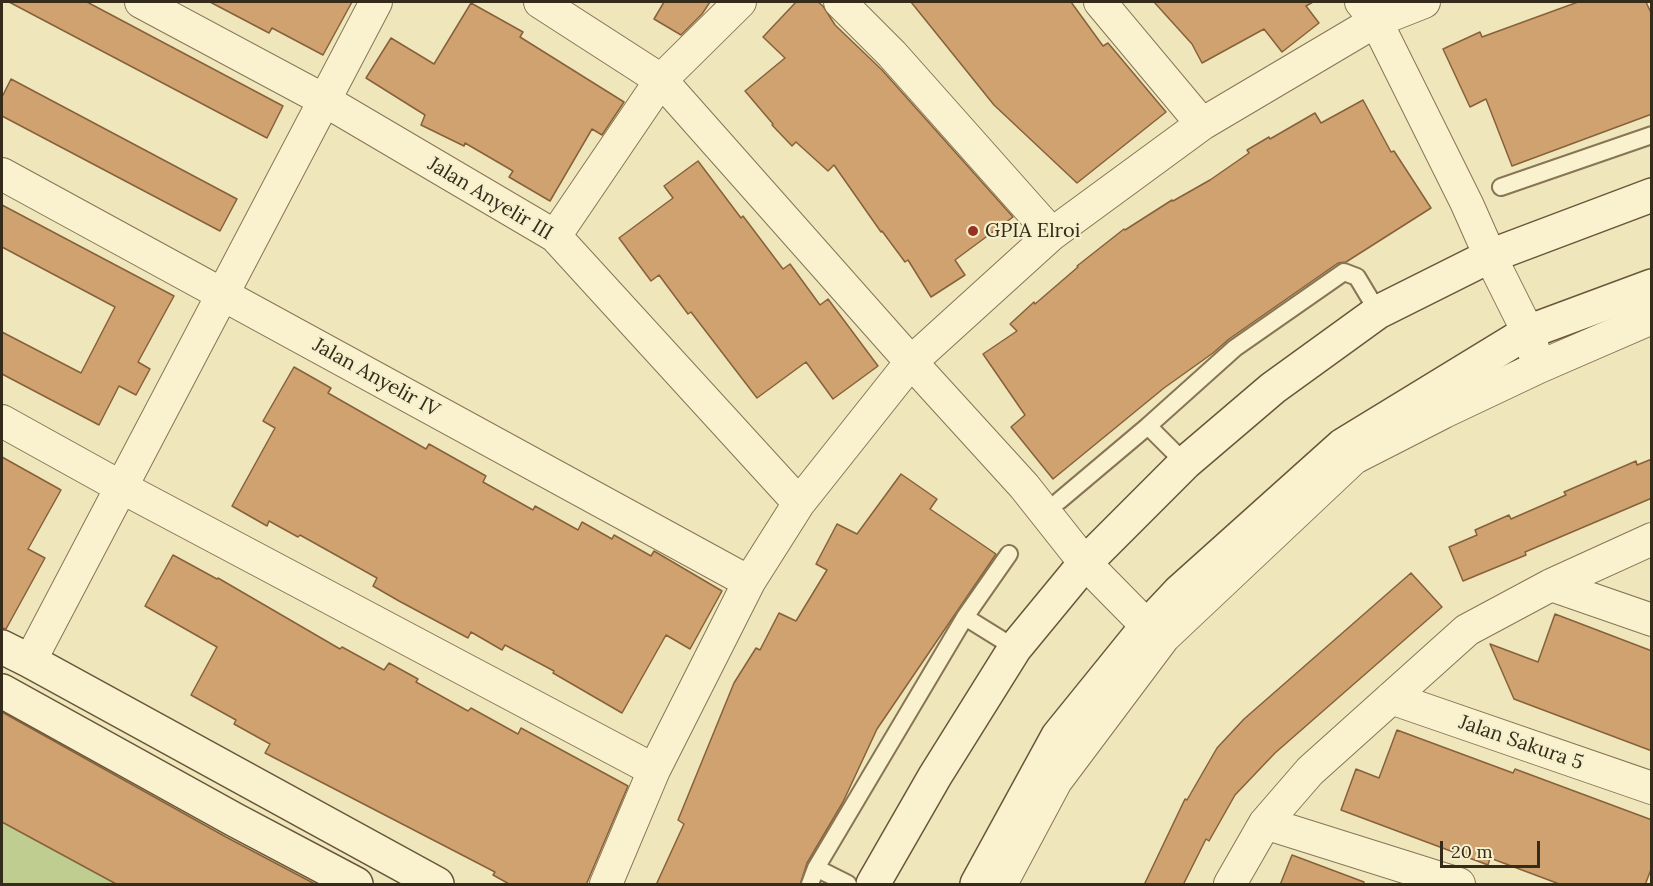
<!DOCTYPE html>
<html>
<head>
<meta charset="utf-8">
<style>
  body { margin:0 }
  #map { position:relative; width:1653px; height:886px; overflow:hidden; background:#efe6bc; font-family:Lora,serif }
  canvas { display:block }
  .frame { position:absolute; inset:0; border:3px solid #352b1b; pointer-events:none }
  .scale { position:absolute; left:1440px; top:841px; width:100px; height:27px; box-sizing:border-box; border:3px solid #352b1b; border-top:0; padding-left:8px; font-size:18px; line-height:21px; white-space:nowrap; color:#352b1b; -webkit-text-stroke:4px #f6efcc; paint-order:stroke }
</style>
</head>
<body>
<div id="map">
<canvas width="1653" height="886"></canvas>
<div class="frame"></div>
<div class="scale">20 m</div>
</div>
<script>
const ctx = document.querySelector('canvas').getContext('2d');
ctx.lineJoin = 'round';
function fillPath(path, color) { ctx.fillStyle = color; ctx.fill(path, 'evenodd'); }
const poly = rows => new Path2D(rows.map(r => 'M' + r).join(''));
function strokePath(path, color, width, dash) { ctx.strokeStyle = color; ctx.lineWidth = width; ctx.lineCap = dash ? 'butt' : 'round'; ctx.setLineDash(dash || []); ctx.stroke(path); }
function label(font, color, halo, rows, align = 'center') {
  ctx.font = font + ' Lora,serif'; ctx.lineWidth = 4.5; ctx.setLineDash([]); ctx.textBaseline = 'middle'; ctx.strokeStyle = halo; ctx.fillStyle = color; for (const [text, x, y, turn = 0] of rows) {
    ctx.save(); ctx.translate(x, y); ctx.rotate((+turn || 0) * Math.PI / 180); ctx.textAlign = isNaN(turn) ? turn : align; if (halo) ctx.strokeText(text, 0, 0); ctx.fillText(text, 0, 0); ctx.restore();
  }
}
fillPath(poly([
  [2,822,118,884,2,884]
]), '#bfcd90');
const building = poly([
  [9,2,87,2,283,106,267,138,9,2],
  [210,2,352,2,323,55,272,28,269,33,210,2],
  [664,2,710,2,702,14,681,35,654,19,664,2],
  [796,2,818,2,823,6,835,25,882,70,1013,217,955,260,965,275,931,297,908,260,905,262,882,231,881,232,834,165,828,171,796,142,792,146,772,125,773,124,745,91,785,58,763,37,796,2],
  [911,2,1071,2,1103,46,1108,43,1166,112,1077,183,994,105,911,2],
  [1154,2,1313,2,1306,6,1319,23,1282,52,1264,29,1202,63,1192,44,1154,2],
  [1578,2,1646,2,1652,15,1652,114,1512,166,1486,99,1470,107,1443,49,1480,32,1482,37,1578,2],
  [471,3,523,32,520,37,624,102,602,135,592,129,550,201,509,177,513,171,465,143,464,146,421,125,425,115,366,78,391,38,434,64,471,3],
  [11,79,237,199,220,231,2,116,2,97,11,79],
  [1363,100,1391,152,1394,151,1431,208,1346,262,1338,263,1229,339,1213,353,1164,388,1053,479,1011,427,1025,415,983,354,1017,331,1010,324,1034,302,1035,304,1078,267,1077,266,1124,229,1125,230,1172,200,1173,201,1210,180,1249,153,1247,150,1269,137,1270,139,1315,113,1321,123,1363,100],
  [698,161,741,218,743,216,783,269,790,264,820,305,828,299,878,366,833,399,806,362,757,398,691,312,688,314,659,275,651,281,619,238,673,198,664,186,698,161],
  [2,205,174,296,138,362,150,369,136,395,119,386,99,425,2,374,2,332,81,373,115,307,2,247,2,205],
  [294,367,331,388,328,393,426,449,429,444,486,476,483,482,533,510,535,506,578,530,582,522,612,539,614,535,651,556,654,551,722,591,690,649,666,635,622,713,553,673,554,671,505,645,502,650,471,632,468,638,399,601,373,586,377,578,300,535,298,537,269,521,267,526,232,506,275,428,263,421,294,367],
  [2,457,61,490,28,549,45,558,6,629,2,628,2,457],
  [1652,459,1652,498,1525,552,1526,555,1463,581,1449,547,1477,535,1475,530,1509,515,1511,519,1566,495,1564,492,1636,461,1637,465,1652,459],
  [901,474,937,499,930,509,996,554,877,729,843,802,807,863,800,885,656,885,684,824,678,820,734,683,756,648,760,650,779,613,796,621,827,570,816,564,837,524,857,534,901,474],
  [173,555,217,579,218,578,340,649,342,647,384,670,389,663,418,679,416,682,468,711,471,708,518,734,521,728,628,786,586,885,511,885,493,875,495,872,265,753,270,744,234,724,236,720,191,695,217,647,145,606,173,555],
  [1411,573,1442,607,1275,753,1235,795,1209,841,1206,839,1183,885,1144,885,1185,799,1187,800,1217,748,1244,719,1411,573],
  [1555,614,1652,651,1652,751,1514,699,1490,644,1538,662,1555,614],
  [2,712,226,837,317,885,118,885,2,822,2,712],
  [1397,730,1513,773,1515,769,1652,820,1652,867,1645,885,1562,885,1490,858,1488,865,1341,810,1356,769,1379,778,1397,730],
  [1292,855,1364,882,1363,885,1280,885,1292,855]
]);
fillPath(building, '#cfa270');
strokePath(building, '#87613a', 1.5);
const lane = poly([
  [1501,187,1652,135],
  [1148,426,1185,463],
  [1059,501,1148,426,1235,348,1344,272,1357,277,1378,312],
  [965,617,1015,648],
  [816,868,848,884],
  [810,884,816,868,965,617,1009,554]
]);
const street = poly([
  [141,2,324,100,555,236,799,503],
  [540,2,661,80,911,362,1024,486,1085,563,1147,626,1164,637],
  [840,2,892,54,1052,234],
  [1100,2,1202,124],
  [1361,2,1376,21,1467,204,1490,256,1528,332,1536,358],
  [2,174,749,582],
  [555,236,661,80,740,2],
  [2,421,121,487,654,770],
  [1551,585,1652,620],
  [30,661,376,2],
  [1391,698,1652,788],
  [1265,823,1459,884],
  [606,884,654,770,749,582,799,503,911,362,1052,234,1202,124,1376,21,1424,2],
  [1001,884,1056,781,1164,637,1354,458,1444,412,1539,367,1652,318],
  [1230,884,1265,823,1310,771,1467,630,1551,585,1652,539]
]);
const secondary = poly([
  [2,647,30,661,437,884],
  [2,691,235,820,356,884],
  [873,884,935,776,1015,648,1085,563,1185,463,1273,388,1378,312,1490,256,1652,195],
  [977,884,1058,736,1147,626,1179,592,1343,445,1528,332,1652,286]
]);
strokePath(lane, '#877555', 20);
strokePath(street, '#877555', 34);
strokePath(secondary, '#685639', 36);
strokePath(lane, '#faf2cf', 16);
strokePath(street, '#faf2cf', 32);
strokePath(secondary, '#faf2cf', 33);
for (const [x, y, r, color] of [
  [973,231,6,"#983023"]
]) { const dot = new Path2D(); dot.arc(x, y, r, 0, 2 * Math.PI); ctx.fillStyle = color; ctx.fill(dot); strokePath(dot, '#f6efcc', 2); }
label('20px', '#352b1b', '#f6efcc', [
  ["Jalan Anyelir III",490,199,31],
  ["Jalan Anyelir IV",376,378,29],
  ["Jalan Sakura 5",1521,743,19]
]);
label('20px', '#352b1b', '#f6efcc', [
  ["GPIA Elroi",985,231]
], 'left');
</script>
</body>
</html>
